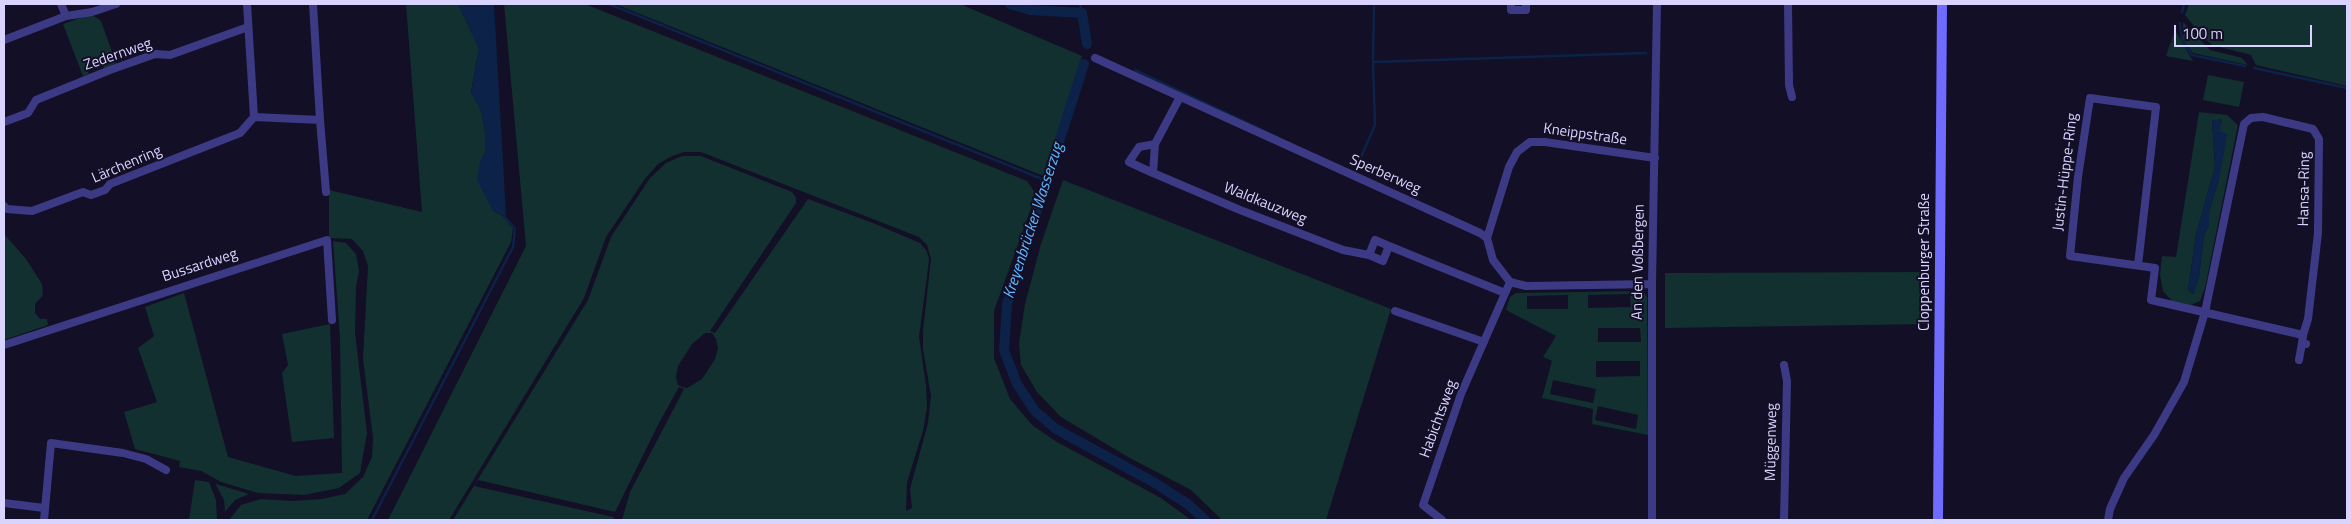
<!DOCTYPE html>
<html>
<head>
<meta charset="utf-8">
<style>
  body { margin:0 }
  #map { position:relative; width:2351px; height:524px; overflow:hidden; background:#130f26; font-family:"Titillium Web",sans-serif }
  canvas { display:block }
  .frame { position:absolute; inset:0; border:5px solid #d9d4ff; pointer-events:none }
  .scale { position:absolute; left:2174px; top:25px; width:138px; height:22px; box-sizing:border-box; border:2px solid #d9d4ff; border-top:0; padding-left:6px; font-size:15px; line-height:18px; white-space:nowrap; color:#d9d4ff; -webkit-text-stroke:4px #130f26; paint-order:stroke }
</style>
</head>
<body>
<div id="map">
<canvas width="2351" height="524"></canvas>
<div class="frame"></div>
<div class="scale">100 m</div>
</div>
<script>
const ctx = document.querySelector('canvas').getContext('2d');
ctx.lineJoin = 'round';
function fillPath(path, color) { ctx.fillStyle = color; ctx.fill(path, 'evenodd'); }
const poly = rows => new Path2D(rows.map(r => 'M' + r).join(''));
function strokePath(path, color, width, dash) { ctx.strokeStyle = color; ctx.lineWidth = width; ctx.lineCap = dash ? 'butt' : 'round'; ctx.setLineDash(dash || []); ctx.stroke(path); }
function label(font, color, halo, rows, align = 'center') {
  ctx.font = font + ' "Titillium Web",sans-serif'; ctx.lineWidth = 4; ctx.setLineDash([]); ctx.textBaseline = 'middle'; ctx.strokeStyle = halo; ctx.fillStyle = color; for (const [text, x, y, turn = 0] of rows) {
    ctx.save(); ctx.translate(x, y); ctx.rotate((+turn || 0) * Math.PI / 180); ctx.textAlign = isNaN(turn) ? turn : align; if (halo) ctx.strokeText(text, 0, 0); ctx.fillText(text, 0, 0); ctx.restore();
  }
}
fillPath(poly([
  [406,4,458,4,479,48,471,92,481,110,485,131,485,153,480,162,493,211,503,216,513,229,511,242,367,520,229,520,241,505,261,499,292,501,322,499,345,494,363,477,372,457,373,438,363,359,368,266,363,251,352,239,329,238,329,190,422,212],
  [504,4,585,4,1027,181,1036,194,994,311,994,358,1010,399,1032,425,1057,442,1161,498,1191,520,622,520,630,492,684,389,679,387,659,423,615,512,478,480,474,486,613,517,616,520,453,520,588,300,611,237,650,178,666,163,682,156,701,156,792,192,796,198,796,203,710,331,715,333,808,199,873,223,920,243,926,250,929,258,928,268,919,337,926,385,927,407,923,431,907,482,906,511,912,508,910,489,928,423,931,396,923,349,923,331,931,259,927,245,919,237,701,152,684,152,672,156,658,164,644,180,606,237,584,298,449,520,388,520,526,246],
  [705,333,712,333,716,339,718,348,715,359,702,379,687,388,682,387,678,385,676,377,678,366,692,344],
  [615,4,960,4,1082,56,1046,177],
  [2189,4,2347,4,2347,86,2256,65,2251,55,2212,45,2202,36,2185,15],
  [91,14,101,21,116,63,104,68,101,61,86,67,89,74,83,76,63,24],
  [2183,22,2210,50,2242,58,2248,65,2193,53,2183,40],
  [2175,30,2193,61,2166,56],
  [2208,75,2244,82,2239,107,2203,100],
  [2199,112,2227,115,2238,125,2205,288,2200,301,2191,305,2172,301,2163,291,2160,275,2162,256,2176,257],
  [2222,120,2219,130,2219,179,2209,212,2209,225,2204,235,2199,277,2193,294,2188,290,2196,234,2215,167,2212,121],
  [1063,180,1391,309,1326,520,1222,520,1191,490,1128,457,1061,417,1037,392,1021,365,1019,343,1025,304,1041,244],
  [5,235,26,259,42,284,43,295,35,304,35,313,40,319,47,319,48,325,4,340],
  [333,241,346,243,356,254,359,271,356,287,355,333,367,433,360,473,339,488,304,495,258,493,221,482,201,471,179,467,180,461,135,449,124,412,157,402,138,348,154,336,145,307,184,293,228,457,296,476,342,473,340,338],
  [1925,272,1926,324,1665,328,1665,273],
  [1643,291,1647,297,1648,435,1592,424,1593,409,1542,398,1552,361,1543,357,1556,336,1506,310,1510,297,1516,293],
  [1630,294,1631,307,1588,308,1588,295],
  [1527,296,1568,295,1568,309,1527,309],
  [1598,328,1640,328,1641,342,1598,342],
  [1596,361,1640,361,1640,376,1596,377],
  [1553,380,1596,389,1593,403,1550,394],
  [1598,406,1638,415,1636,429,1595,420],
  [330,324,334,438,292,442,282,373,288,365,282,334],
  [195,480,209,482,216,500,217,520,189,520],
  [216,485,216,484,249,494,235,500,225,512,224,500]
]), '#12302f');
fillPath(poly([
  [458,4,494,4,506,215,504,216,493,211,477,180,480,162,485,152,485,131,481,110,471,93,479,48],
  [2218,119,2222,119,2219,130,2227,134,2225,147,2219,179,2209,212,2209,225,2204,235,2199,277,2194,294,2188,290,2196,234,2215,167,2212,121]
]), '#0c2248');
strokePath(poly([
  [609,4,1047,181],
  [1080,4,1082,13],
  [2182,12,2184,4],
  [2180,23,2182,40,2192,55,2245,66],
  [1373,62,1374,4],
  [2254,68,2347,88],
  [1135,70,1279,138],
  [1352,172,1354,173,1375,125,1373,62,1646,53],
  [372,520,513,247,515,229,504,216]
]), '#0c2248', 2.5);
strokePath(poly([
  [1010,4,1030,10,1082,13,1087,44],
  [1084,64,1007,304,1004,350,1017,384,1035,411,1056,429,1155,483,1189,505,1205,520]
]), '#0c2248', 10);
strokePath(poly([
  [61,4,66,16],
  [313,4,320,120,326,192],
  [1511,4,1511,10,1526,10,1526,4],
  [1788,4,1789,85,1792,97],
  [4,40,66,16,92,12,116,4],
  [1095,58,1480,233,1487,238,1493,260,1510,282,1526,286,1652,284],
  [254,117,320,120],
  [4,122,28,113,36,100,110,70,155,54,170,55,248,27],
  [1155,144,1139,147,1129,162,1153,173,1155,144,1180,97],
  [1153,173,1240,210,1343,250,1369,255],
  [4,206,7,209,32,211,83,192,91,195,105,190,110,184,240,133,254,117,247,4],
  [1487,238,1509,167,1517,152,1530,142,1545,142,1655,158],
  [1389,246,1383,261,1369,255,1375,240,1389,246,1411,255,1428,262,1505,293],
  [2138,265,2156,107,2090,98,2078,177,2070,256,2155,268,2151,300,2303,335,2302,343,2306,344],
  [1395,311,1484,342],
  [4,345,327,240,332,320],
  [2299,360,2302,343],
  [4,503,44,508],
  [44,520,51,443,123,453,146,459,166,470],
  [1442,520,1423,505,1461,394,1510,282],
  [1652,520,1652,284,1657,4],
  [1784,520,1787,381,1784,365],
  [2108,520,2110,509,2124,478,2154,435,2184,382,2205,312,2244,124,2251,118,2263,117,2313,129,2319,139,2318,233,2308,319,2303,335]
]), '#3d3a85', 8);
strokePath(poly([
  [1938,520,1942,4]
]), '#6f6bff', 10);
label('15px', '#d9d4ff', '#130f26', [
  ["Zedernweg",118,55,-19],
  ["Kneippstraße",1585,135,8],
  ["Lärchenring",127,165,-23],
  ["Justin-Hüppe-Ring",2066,172,-83],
  ["Sperberweg",1385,175,24],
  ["Hansa-Ring",2305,189,-89],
  ["Waldkauzweg",1265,204,22],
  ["An den Voßbergen",1639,262,-89],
  ["Cloppenburger Straße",1925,262,-90],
  ["Bussardweg",200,266,-18],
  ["Habichtsweg",1439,419,-70],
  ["Müggenweg",1772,442,-89]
]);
label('italic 16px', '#62b6ff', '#130f26', [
  ["Kreyenbrücker Wasserzug",1034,221,-72]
]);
</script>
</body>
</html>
